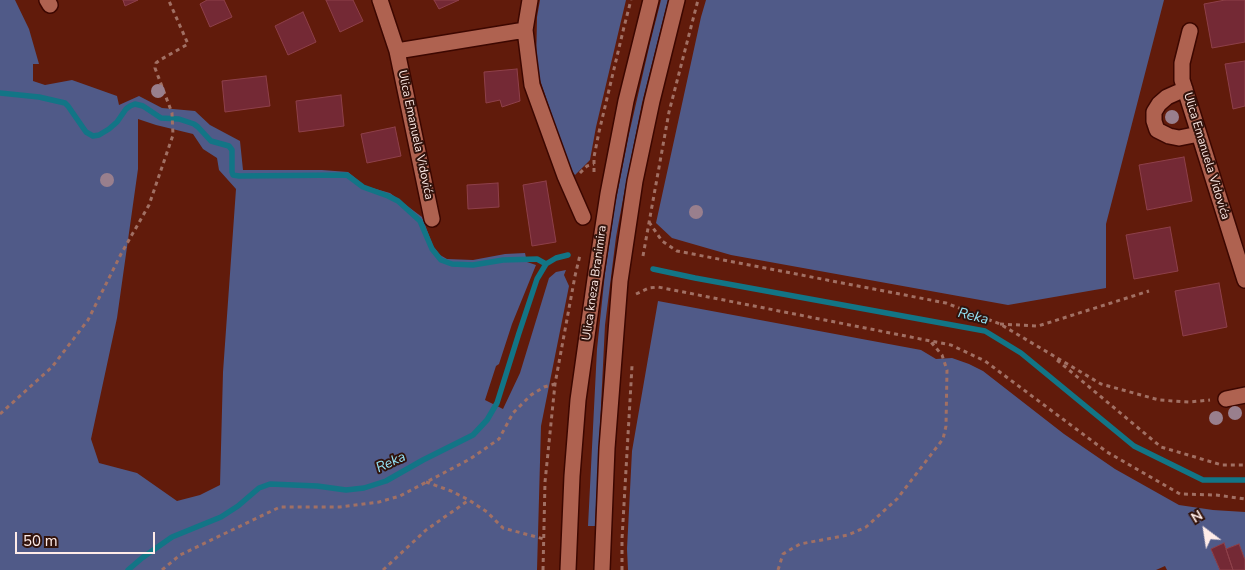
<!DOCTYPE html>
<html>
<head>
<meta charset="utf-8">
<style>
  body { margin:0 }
  #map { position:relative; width:1245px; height:570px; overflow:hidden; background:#611b0b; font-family:"Nunito Sans",sans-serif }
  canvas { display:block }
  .north { position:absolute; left:1180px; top:505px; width:50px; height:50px; -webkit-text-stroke:4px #32130c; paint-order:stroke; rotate:329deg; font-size:14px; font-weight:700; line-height:20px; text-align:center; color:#ffece8 }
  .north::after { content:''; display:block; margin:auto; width:18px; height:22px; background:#ffece8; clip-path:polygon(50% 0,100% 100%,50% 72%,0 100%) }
  .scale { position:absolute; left:15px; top:532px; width:140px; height:22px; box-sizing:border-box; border:2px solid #ffece8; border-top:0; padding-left:6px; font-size:15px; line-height:18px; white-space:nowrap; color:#ffece8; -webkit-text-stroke:4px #32130c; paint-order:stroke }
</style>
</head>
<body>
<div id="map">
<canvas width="1245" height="570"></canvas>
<div class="north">N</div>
<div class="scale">50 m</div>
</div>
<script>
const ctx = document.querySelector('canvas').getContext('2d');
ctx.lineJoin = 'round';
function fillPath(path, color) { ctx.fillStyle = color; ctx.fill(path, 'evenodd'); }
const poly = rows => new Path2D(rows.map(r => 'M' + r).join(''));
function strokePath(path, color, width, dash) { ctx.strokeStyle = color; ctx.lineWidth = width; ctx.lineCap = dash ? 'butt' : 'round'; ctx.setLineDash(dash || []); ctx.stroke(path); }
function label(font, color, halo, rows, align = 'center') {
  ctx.font = font + ' "Nunito Sans",sans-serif'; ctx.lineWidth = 4; ctx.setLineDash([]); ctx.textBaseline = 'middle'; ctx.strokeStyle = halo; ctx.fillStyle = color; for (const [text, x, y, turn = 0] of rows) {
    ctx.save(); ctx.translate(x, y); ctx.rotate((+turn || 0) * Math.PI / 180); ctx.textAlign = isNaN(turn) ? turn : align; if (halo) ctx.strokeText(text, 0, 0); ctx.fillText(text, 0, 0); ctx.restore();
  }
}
fillPath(poly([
  [0,0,15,0,29,29,39,64,33,64,33,81,45,85,72,80,117,96,119,105,139,96,162,108,195,111,210,125,240,141,243,170,322,170,348,172,365,186,390,193,422,217,433,246,440,255,447,259,473,260,505,254,525,253,527,262,536,265,512,324,499,364,496,366,485,400,503,409,520,373,549,278,556,272,566,270,564,275,569,286,541,426,537,570,0,570],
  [138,119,156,125,193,134,203,149,217,158,219,170,236,189,223,372,220,485,200,495,177,501,137,473,99,463,91,439,117,318,138,169],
  [540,0,626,0,596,127,590,160,575,175,569,166,536,68,537,17],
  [661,0,668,0,642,103,626,183,616,237,605,325,595,526,588,526,597,349,605,273,615,205,629,134,650,43],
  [706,0,1164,0,1106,224,1106,288,1008,305,731,255,672,238,656,223,701,17],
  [658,301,921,350,936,359,952,358,969,364,983,371,1064,434,1115,469,1179,505,1213,510,1245,512,1245,560,1239,544,1226,549,1224,544,1211,549,1220,570,1167,570,1165,566,1156,570,628,570,627,549,632,451]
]), '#505a88');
strokePath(poly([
  [0,93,39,97,65,103,68,106,86,132,93,136,99,135,109,129,117,122,126,109,130,106,135,104,143,106,161,118,179,119,194,124,198,127,211,141,229,146,232,150,232,172,233,175,239,176,347,175,363,187,388,196,398,201,420,221,432,249,441,260,452,264,473,265,503,260,537,259,546,264],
  [653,269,695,278,985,331,1021,353,1134,446,1203,480,1245,480],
  [128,570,142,558,172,537,221,517,238,506,259,488,270,484,317,486,346,490,364,488,386,481,423,460,473,435,487,420,497,403,519,333,537,279,546,264,556,258,568,255]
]), '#127586', 5.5);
const building = poly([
  [123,0,138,0,125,6,123,0],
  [207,0,224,0,232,17,210,27,200,4,207,0],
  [326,0,353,0,363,21,340,32,326,0],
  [434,0,459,0,439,9,434,0],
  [1225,0,1245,0,1245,42,1212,48,1204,4,1225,0],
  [303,12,316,42,288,55,275,26,303,12],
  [1245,61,1245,106,1233,109,1225,64,1245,61],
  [517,69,520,101,502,107,500,100,486,103,484,72,517,69],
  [266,76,270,106,225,112,222,81,266,76],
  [341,95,344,126,299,132,296,101,341,95],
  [395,127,401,156,367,163,361,134,395,127],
  [1184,157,1192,201,1147,210,1139,165,1184,157],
  [546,181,556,242,532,246,523,185,546,181],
  [498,183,499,207,468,209,467,185,498,183],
  [1170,227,1178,271,1134,279,1126,235,1170,227],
  [1219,283,1227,327,1183,336,1175,291,1219,283],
  [1224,543,1233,570,1220,570,1211,549,1224,543],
  [1239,544,1245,560,1245,570,1233,570,1226,549,1239,544]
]);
fillPath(building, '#742935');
strokePath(building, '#8e404a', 1);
const minor = poly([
  [47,0,50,5],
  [380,0,397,51,432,219],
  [530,0,525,30,532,85,565,176,583,217],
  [1190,31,1182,63,1182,80,1245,280],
  [397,51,525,30],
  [1185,89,1167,97,1159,104,1154,112,1154,121,1157,130,1169,136,1179,138,1199,134],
  [1226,399,1245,395],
  [568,570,572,476,578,400,595,279,608,194,626,101,651,0],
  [602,570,607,448,620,281,635,181,652,101,677,0]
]);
strokePath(minor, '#3c0700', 18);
strokePath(poly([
  [594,172,594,157,599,132,624,27,631,0],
  [580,173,587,166,594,164],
  [649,222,662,241,677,251,946,303,1000,324,1101,384,1159,400,1189,402,1210,400],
  [643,256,669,112,698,0],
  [636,294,649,288,658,287,951,345,985,361,1107,452,1180,494,1216,495,1245,499],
  [1000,324,1038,326,1149,291],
  [1057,360,1161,447,1222,465,1245,465],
  [0,414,52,367,88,320,121,254,149,205,173,135,172,113,155,68,156,63,160,60,188,44,169,1,167,0],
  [426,482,451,491,469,500,487,512,503,528,544,539],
  [162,570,180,555,280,507,340,507,379,502,400,496,470,459,499,439,513,413,531,395,544,387,555,384],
  [383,570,426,530,469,500],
  [543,570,545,482,555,384,575,276,580,255],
  [622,570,622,539,632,366],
  [778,570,783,554,800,544,848,535,866,527,897,499,943,439,946,426,947,370,942,355,930,341]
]), '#a17064', 3, [4, 4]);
strokePath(minor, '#af6250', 15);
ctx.fillStyle = '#997f8d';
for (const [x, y] of [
  [158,91],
  [1172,117],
  [107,180],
  [696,212],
  [1235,413],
  [1216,418]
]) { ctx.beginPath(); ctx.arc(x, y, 7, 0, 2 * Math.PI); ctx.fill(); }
label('12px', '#ffece8', '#32130c', [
  ["Ulica Emanuela Vidovića",415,135,78],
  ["Ulica Emanuela Vidovića",1206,156,73],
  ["Ulica kneza Branimira",595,283,-82]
]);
label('italic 14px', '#94e5f8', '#32130c', [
  ["Reka",973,317,14],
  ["Reka",391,463,-25]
]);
</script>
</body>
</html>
